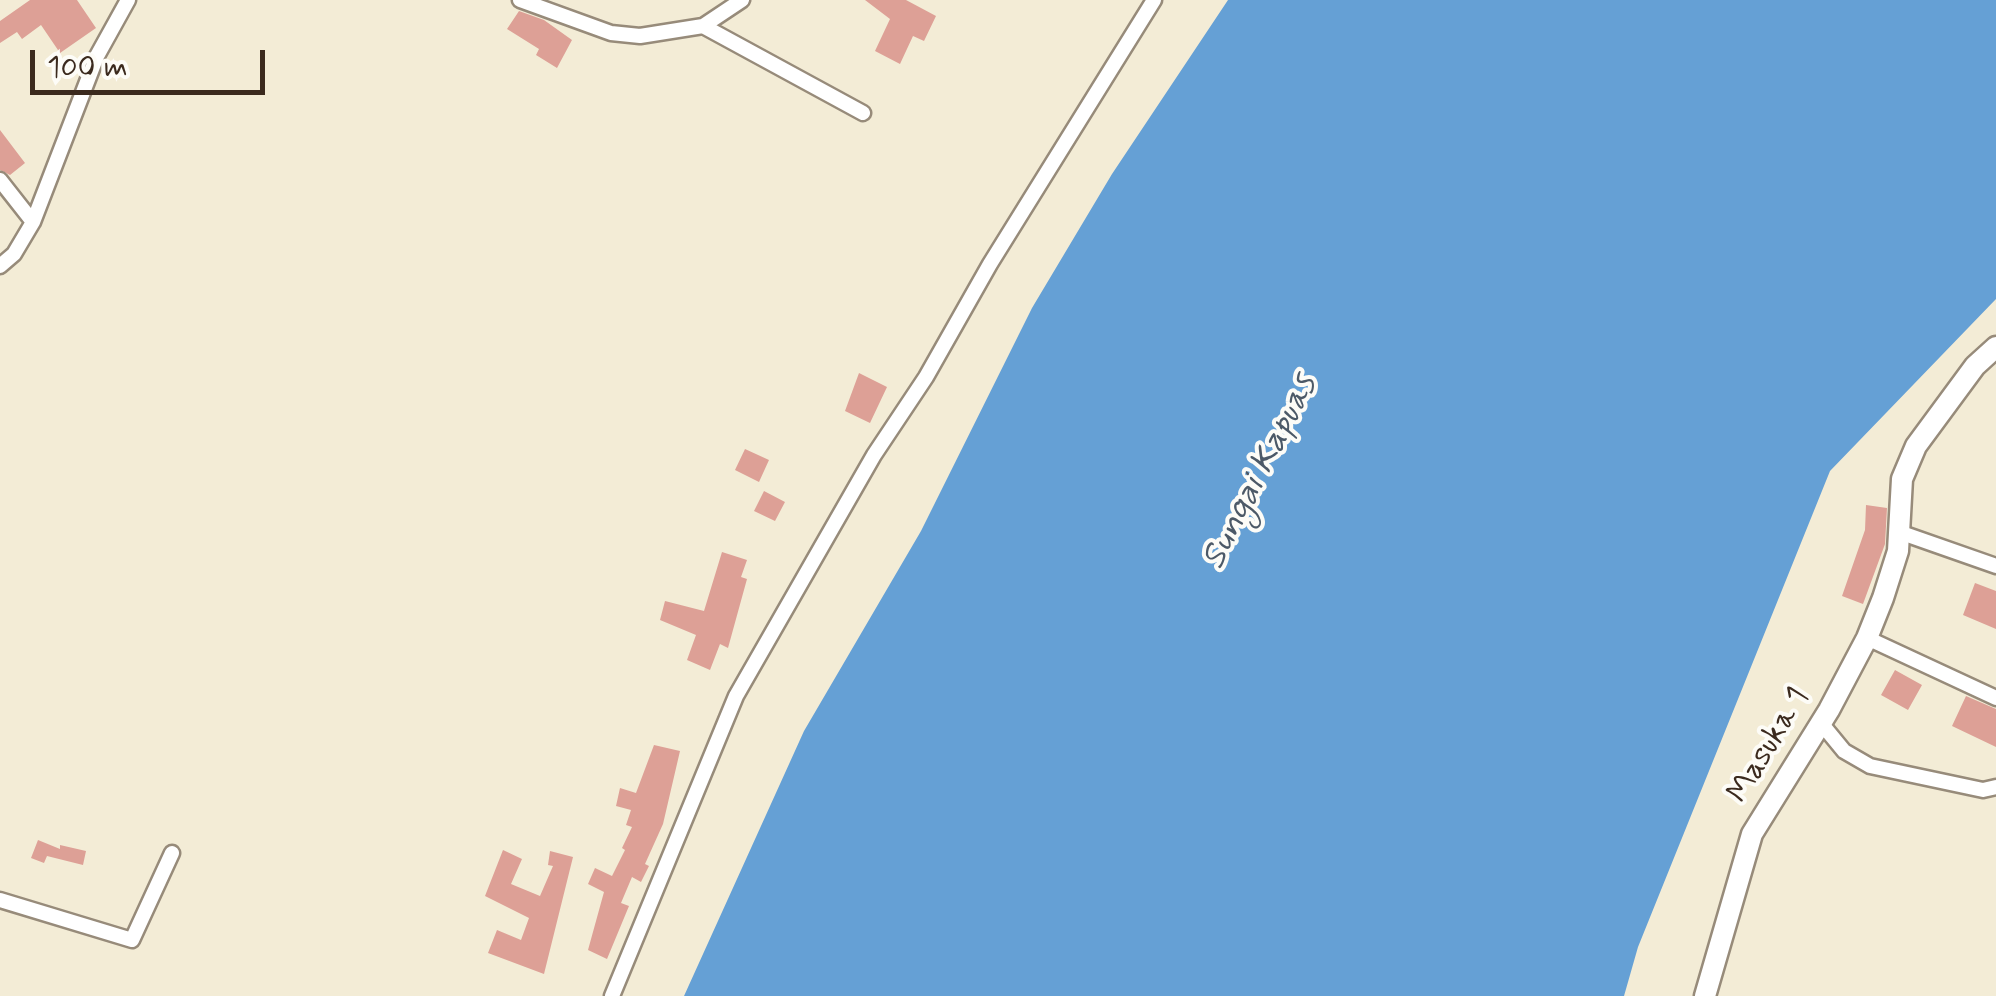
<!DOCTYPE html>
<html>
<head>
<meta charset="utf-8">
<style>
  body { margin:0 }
  #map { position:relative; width:1996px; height:996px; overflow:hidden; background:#f3ecd6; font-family:Mynerve,sans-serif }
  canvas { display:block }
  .scale { position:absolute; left:30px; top:50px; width:235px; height:45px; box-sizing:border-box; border:5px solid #3b2a1e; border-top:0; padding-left:12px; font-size:30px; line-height:35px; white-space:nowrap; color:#3b2a1e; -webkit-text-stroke:8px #fdfcf7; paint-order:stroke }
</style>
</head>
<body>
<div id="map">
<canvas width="1996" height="996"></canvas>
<div class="scale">100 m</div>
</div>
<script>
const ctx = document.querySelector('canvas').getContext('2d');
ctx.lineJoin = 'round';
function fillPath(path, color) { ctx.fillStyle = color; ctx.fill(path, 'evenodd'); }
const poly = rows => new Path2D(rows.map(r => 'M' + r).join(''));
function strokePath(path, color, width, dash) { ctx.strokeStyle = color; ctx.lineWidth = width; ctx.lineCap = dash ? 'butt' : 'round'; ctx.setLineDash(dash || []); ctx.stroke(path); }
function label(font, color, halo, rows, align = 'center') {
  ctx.font = font + ' Mynerve,sans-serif'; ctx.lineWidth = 8; ctx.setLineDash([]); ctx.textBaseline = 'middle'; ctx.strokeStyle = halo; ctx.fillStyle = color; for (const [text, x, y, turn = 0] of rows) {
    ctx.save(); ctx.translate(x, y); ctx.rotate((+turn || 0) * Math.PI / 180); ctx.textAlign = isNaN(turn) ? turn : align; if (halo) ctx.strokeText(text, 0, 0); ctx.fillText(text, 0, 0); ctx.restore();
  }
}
fillPath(poly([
  [1228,0,1996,0,1996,299,1830,471,1638,947,1624,996,684,996,804,731,921,531,1032,308,1112,174]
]), '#65a0d5');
fillPath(poly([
  [30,0,77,0,96,28,60,53,41,25,22,39,17,32,0,43,0,21],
  [865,0,906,0,936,16,924,41,913,36,900,64,875,51,890,19],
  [519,11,544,20,572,40,557,68,536,55,539,49,507,29],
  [0,130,25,163,10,175,0,170],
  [859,373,887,387,870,423,845,411],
  [745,449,769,460,759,482,735,470],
  [764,491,785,502,775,521,754,511],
  [1866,505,1887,508,1885,544,1863,604,1842,596,1865,530],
  [722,552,747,560,741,577,747,579,728,648,720,644,710,670,687,660,696,635,660,620,665,601,704,611],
  [1975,583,1996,591,1996,629,1963,615],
  [1895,670,1922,685,1908,710,1881,695],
  [1966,696,1996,709,1996,747,1952,726],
  [654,745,680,751,663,824,645,864,649,866,641,882,632,877,621,903,629,906,607,959,588,950,604,892,588,884,595,868,612,876,625,850,622,848,632,827,626,825,631,810,616,806,620,788,636,793],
  [38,840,60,849,60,845,86,851,83,865,47,856,44,863,31,858],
  [503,850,522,859,511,884,540,896,553,866,548,865,550,851,573,857,544,974,488,953,497,930,521,940,529,918,485,896]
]), '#dda096');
const street = poly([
  [520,0,611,33,640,36,703,26,742,0],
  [703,26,863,113],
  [0,180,33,222],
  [0,266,14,254,33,222,97,56,128,0],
  [1899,532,1996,566],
  [1867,638,1996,698],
  [1821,723,1844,751,1870,766,1983,790,1996,787],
  [0,900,132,940,172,853],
  [612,996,736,696,874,455,926,377,990,264,1154,0]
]);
const secondary = poly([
  [1705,996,1752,834,1829,710,1867,638,1883,598,1898,551,1902,479,1916,446,1975,366,1996,347]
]);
strokePath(street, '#978b7a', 19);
strokePath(secondary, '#978b7a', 25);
strokePath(street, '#fff', 14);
strokePath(secondary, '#fff', 20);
label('32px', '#3b2a1e', '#fdfcf7', [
  ["Masuka 1",1770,746,-59]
]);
label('italic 35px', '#4c5967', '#fdfcf7', [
  ["Sungai Kapuas",1261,473,-63]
]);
</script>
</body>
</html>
